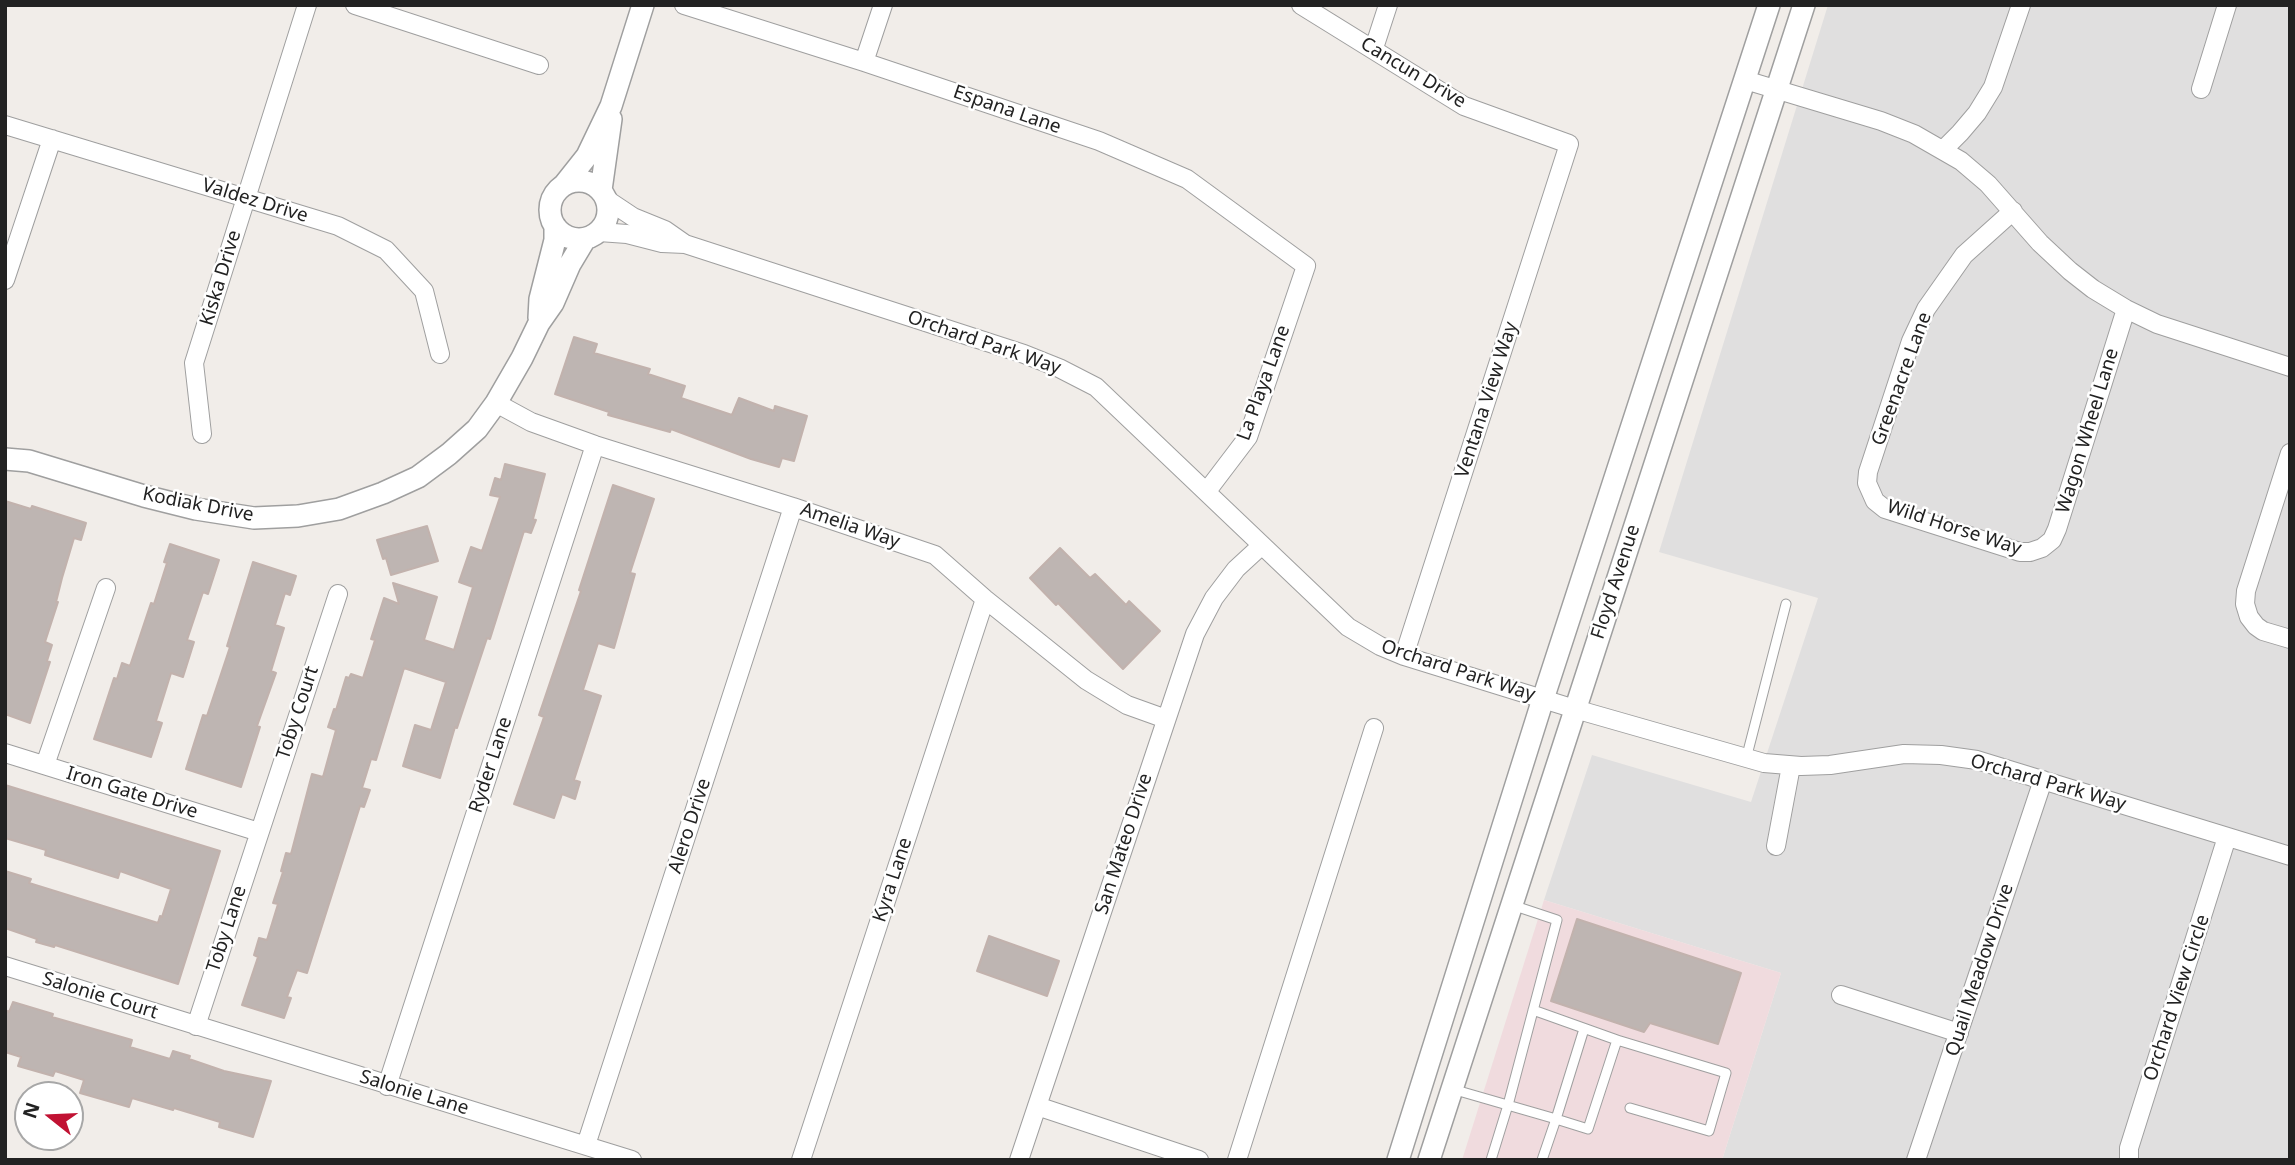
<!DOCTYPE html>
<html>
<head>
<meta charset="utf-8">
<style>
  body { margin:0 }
  #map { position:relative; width:2295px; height:1165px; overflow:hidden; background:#f1ede9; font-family:"Noto Sans",sans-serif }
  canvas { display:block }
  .frame { position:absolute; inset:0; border:7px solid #222; pointer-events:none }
  .north { position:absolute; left:14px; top:1081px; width:70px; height:70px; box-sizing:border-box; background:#fff; border:2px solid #a7a7a7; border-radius:50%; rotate:288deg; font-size:19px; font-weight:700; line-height:28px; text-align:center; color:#222 }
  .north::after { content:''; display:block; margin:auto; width:24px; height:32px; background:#c11233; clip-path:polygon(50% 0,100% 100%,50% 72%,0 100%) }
</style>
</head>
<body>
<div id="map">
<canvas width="2295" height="1165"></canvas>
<div class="frame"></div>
<div class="north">N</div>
</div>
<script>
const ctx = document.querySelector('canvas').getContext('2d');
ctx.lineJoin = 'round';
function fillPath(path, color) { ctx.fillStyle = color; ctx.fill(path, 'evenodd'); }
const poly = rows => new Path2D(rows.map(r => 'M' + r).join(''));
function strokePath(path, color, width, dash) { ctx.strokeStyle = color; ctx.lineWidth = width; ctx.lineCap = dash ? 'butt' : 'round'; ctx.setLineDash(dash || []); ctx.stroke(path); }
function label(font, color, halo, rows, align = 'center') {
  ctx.font = font + ' "Noto Sans",sans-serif'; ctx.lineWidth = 5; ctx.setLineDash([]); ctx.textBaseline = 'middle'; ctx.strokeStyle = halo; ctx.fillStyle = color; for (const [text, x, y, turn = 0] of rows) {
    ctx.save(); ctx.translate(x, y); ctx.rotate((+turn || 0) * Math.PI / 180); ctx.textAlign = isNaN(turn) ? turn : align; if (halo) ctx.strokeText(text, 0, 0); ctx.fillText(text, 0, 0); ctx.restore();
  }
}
fillPath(poly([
  [1828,5,2290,5,2290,1160,1722,1160,1781,973,1544,900,1592,755,1751,802,1818,598,1659,552]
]), '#e0dfdf');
fillPath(poly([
  [1544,900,1781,973,1722,1160,1462,1160]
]), '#f0dbde');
const building = poly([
  [574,337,597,344,594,353,650,369,648,374,685,386,681,398,732,415,739,398,774,411,775,406,807,416,794,461,782,458,779,467,751,459,671,429,670,432,608,415,609,412,555,394,574,337],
  [505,464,545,474,533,519,536,520,531,533,524,531,490,639,487,638,457,728,455,727,440,778,403,766,415,725,431,730,446,682,404,668,376,760,371,759,362,788,370,790,364,807,360,806,307,973,297,970,287,997,291,998,284,1018,242,1005,258,957,254,955,259,938,267,940,278,904,273,903,283,872,281,871,286,853,291,854,312,774,323,777,336,730,328,727,334,709,336,710,346,677,349,678,351,674,363,678,375,640,371,639,384,598,399,604,393,583,437,597,424,640,454,650,473,587,459,582,471,547,482,551,500,497,490,495,495,478,501,480,505,464],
  [613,485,654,499,630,573,635,574,614,648,598,643,583,690,601,696,574,780,580,782,575,799,562,794,554,818,514,804,544,717,539,715,581,591,579,590,613,485],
  [5,501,31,509,32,506,86,523,81,540,74,538,62,578,56,602,58,602,45,642,52,645,47,661,50,662,30,723,5,714,5,501],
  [427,526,438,561,391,575,386,558,383,559,377,540,427,526],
  [170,544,219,560,208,594,203,592,187,640,194,642,183,677,171,673,156,721,162,723,151,757,94,739,114,678,117,679,122,663,130,666,151,603,154,604,167,563,164,562,170,544],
  [1060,548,1090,578,1095,574,1126,605,1129,601,1160,631,1123,669,1058,603,1056,605,1030,578,1060,548],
  [253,562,296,576,290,595,285,593,275,625,284,628,271,671,276,673,257,726,260,727,241,787,186,769,203,715,207,716,230,647,227,646,253,562],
  [5,785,220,851,178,984,55,945,54,947,36,942,37,939,5,928,5,871,31,879,29,883,158,923,160,916,162,917,171,889,120,871,118,878,45,855,46,850,5,838,5,785],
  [1577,919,1741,973,1718,1044,1650,1023,1644,1032,1551,1001,1577,919],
  [989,936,1059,961,1047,996,977,971,989,936],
  [13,1002,53,1014,52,1017,132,1040,130,1047,170,1059,173,1051,190,1056,189,1059,224,1071,271,1081,253,1137,219,1127,220,1122,174,1108,173,1110,132,1098,129,1107,80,1093,84,1080,55,1071,53,1076,18,1066,21,1057,5,1052,5,1010,9,1012,13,1002]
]);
fillPath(building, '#beb5b2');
strokePath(building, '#c2b2ad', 2);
const service = poly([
  [1746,759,1786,604],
  [1533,1010,1617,1040,1588,1129,1556,1119,1584,1029],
  [1617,1040,1726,1073,1709,1131,1630,1108],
  [1452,1089,1556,1119,1542,1160],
  [1491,1160,1508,1105,1557,920,1512,905]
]);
const minor = poly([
  [355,5,539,65],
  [684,5,864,62,1099,141,1187,179,1306,266,1248,437,1207,491],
  [1301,5,1464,106,1569,144,1404,656],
  [1374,48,1388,5],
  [864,62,883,5],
  [1745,80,1881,121,1914,134,1961,161,1988,184,2040,243,2070,271,2093,289,2126,309,2157,324,2290,367],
  [2201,89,2227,5],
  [5,125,338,226,386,250,424,291,440,354],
  [1943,150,1960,133,1977,113,1993,87,2021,5],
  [606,199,633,217,665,230,685,244],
  [2013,211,1964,255,1926,309,1911,341,1868,472,1867,483,1875,501,1885,509,2020,552,2030,552,2042,548,2052,540,2057,529,2126,309],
  [599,232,627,234,662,243,685,244,1024,354,1059,368,1096,387,1348,627,1380,646,1404,656,1575,709,1764,763,1801,766,1830,765,1904,754,1941,755,1977,760,2290,856],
  [5,280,52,139],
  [496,403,531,422,595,445,793,507,935,555,985,599,1086,680,1127,705,1166,719],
  [202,434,194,363,307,5],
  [2290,453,2246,591,2245,604,2249,617,2256,626,2263,631,2290,639],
  [5,753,259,832],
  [45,765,106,588],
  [1776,846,1791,766],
  [5,966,632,1160],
  [1841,995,1959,1033],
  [196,1026,338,594],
  [387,1086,595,445],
  [1037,1106,1199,1160],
  [586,1145,793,507],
  [801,1160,985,599],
  [1019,1160,1195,634,1214,598,1236,569,1261,546],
  [1237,1160,1374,728],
  [1916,1160,2043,780],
  [2129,1160,2129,1148,2227,837]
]);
const tertiary = poly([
  '550 210a29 29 0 1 1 58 0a29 29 0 1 1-58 0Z',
  [564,185,587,156,611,106,643,5],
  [601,190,611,119],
  [539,318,540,299,555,240,555,226],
  [5,459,29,461,144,496,196,509,254,518,298,516,339,509,383,493,418,477,449,454,477,429,496,403,522,358,539,323,553,303,570,264,585,239],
  [1398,1160,1543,699,1769,5],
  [1429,1160,1804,5]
]);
strokePath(service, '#9f9f9f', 11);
strokePath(minor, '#9f9f9f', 20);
strokePath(tertiary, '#9f9f9f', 24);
strokePath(service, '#fff', 9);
strokePath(minor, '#fff', 18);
strokePath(tertiary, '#fff', 21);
label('19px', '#222', '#fff', [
  ["Cancun Drive",1413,73,31],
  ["Espana Lane",1007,110,19],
  ["Valdez Drive",255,201,17],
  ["Kiska Drive",221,278,-73],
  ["Orchard Park Way",984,343,19],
  ["Greenacre Lane",1902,379,-70],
  ["La Playa Lane",1264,383,-70],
  ["Ventana View Way",1487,400,-72],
  ["Wagon Wheel Lane",2088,431,-73],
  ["Kodiak Drive",198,505,11],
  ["Amelia Way",850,526,19],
  ["Wild Horse Way",1954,528,18],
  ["Floyd Avenue",1616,582,-72],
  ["Orchard Park Way",1458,671,18],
  ["Toby Court",298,713,-72],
  ["Ryder Lane",491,765,-72],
  ["Orchard Park Way",2048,783,16],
  ["Iron Gate Drive",132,793,17],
  ["Alero Drive",690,826,-72],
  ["San Mateo Drive",1124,844,-72],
  ["Kyra Lane",893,880,-72],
  ["Toby Lane",227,929,-72],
  ["Quail Meadow Drive",1980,970,-72],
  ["Salonie Court",100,996,17],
  ["Orchard View Circle",2177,998,-72],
  ["Salonie Lane",414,1093,17]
]);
</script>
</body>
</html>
